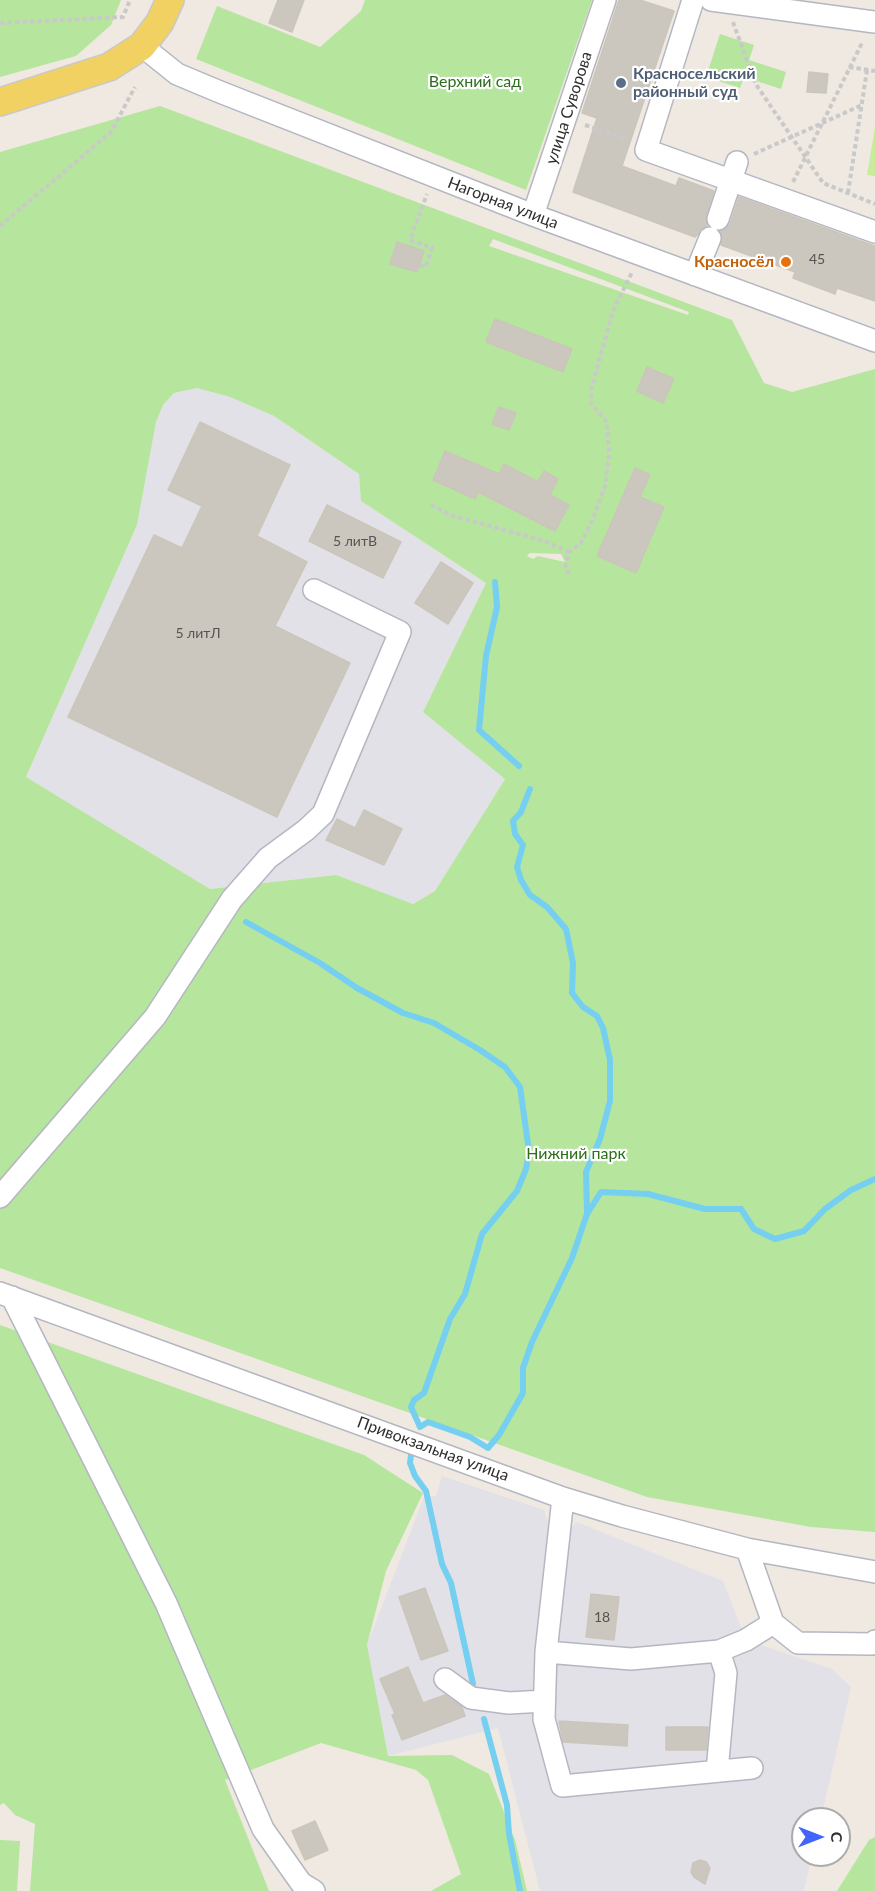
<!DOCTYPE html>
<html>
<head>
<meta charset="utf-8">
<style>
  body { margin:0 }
  #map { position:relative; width:875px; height:1891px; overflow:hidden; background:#efe9e1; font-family:Lato,sans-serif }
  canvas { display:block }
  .north { position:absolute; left:791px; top:1807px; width:60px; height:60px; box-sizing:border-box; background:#fff; border:2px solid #ababab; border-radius:50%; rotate:90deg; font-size:16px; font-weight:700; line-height:24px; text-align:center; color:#2e2e2e }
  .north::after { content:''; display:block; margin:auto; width:21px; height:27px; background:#4264fb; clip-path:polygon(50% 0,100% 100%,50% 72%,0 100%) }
</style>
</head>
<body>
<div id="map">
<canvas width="875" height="1891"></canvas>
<div class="north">С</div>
</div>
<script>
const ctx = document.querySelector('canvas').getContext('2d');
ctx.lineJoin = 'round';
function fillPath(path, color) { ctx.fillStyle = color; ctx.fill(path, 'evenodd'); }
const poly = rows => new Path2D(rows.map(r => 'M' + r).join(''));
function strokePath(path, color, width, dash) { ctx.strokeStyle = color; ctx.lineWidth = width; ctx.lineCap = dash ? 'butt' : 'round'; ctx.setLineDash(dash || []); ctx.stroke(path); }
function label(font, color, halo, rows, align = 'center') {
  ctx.font = font + ' Lato,sans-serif'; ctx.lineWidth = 4.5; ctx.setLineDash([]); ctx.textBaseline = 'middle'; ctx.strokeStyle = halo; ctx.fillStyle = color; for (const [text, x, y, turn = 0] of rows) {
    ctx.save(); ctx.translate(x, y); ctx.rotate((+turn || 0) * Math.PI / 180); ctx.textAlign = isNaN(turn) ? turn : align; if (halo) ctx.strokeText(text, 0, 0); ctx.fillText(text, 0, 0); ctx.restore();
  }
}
fillPath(poly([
  [197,388,230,397,274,416,359,474,361,501,486,583,423,712,505,778,435,891,412,904,336,875,210,889,26,777,137,525,156,422,163,405,174,393],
  [442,1476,544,1510,549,1526,567,1531,577,1522,723,1581,746,1640,832,1669,851,1687,821,1819,803,1819,803,1855,812,1855,804,1891,540,1891,498,1728,388,1756,367,1645,424,1497,436,1496]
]), '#e3e1e8');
fillPath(poly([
  [0,0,121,0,111,25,76,56,0,77],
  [365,0,592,0,526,190,196,59,217,6,320,47,361,11],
  [720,34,754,45,749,60,786,72,781,89,744,77,740,88,706,77],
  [160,106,732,320,764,383,792,392,875,369,875,1532,811,1527,647,1497,0,1268,0,152],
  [493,239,689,312,688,315,489,246],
  [197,388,230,397,274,416,359,474,361,501,486,583,423,712,505,779,435,891,413,904,336,875,210,889,26,777,137,525,156,422,163,405,174,393],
  [530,553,561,554,565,562,538,556,533,559,527,556],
  [0,1325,364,1455,423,1493,386,1571,367,1645,388,1756,452,1755,489,1774,515,1840,527,1891,431,1891,461,1874,428,1780,416,1770,321,1743,225,1780,269,1891,30,1891,35,1824,15,1815,4,1803,0,1805],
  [875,1837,875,1891,837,1891,869,1840],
  [0,1840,20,1841,17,1891,0,1891]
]), '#b6e59e');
fillPath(poly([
  [875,127,875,176,867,175]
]), '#c9ec9a');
strokePath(poly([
  [495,582,497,607,486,656,479,730,519,766],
  [530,789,521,812,513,821,515,834,523,845,517,867,521,880,530,895,547,907,566,929,573,963,572,993,583,1007,597,1016,603,1028,610,1060,610,1101,600,1139,586,1172,587,1213],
  [246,922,320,963,357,988,403,1013,434,1023,480,1050,505,1067,520,1087,529,1151,526,1169,517,1191,482,1234,465,1294,450,1319,424,1393,414,1400,411,1407,420,1427,428,1422,470,1437,488,1448,499,1435,523,1393,523,1368,532,1342,572,1258,587,1214,601,1192,648,1194,705,1209,741,1209,754,1229,775,1239,804,1231,825,1209,851,1190,875,1179],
  [411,1455,410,1463,415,1476,426,1491,442,1564,451,1583,473,1684],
  [484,1719,507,1805,509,1834,520,1891]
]), '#75cff0', 6);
const building = poly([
  [278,0,304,0,292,32,269,23,278,0],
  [619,0,640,0,674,11,622,166,676,186,679,178,714,191,706,215,707,226,695,237,573,192,597,118,582,113,619,0],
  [809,72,828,74,826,93,807,92,809,72],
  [739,197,875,246,875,301,837,288,835,294,793,278,795,272,721,245,721,231,730,224,739,197],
  [397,242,424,251,417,272,390,264,397,242],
  [495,319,572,349,563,372,486,342,495,319],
  [647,367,674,379,663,403,637,391,647,367],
  [499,407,516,413,509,430,492,424,499,407],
  [200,422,290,465,257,536,307,562,275,626,350,663,277,817,68,717,154,535,182,548,202,506,168,490,200,422],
  [445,451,499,474,504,464,538,482,544,471,558,479,550,495,569,505,555,531,478,492,475,499,433,480,445,451],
  [635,468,650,475,640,497,664,507,636,573,597,556,635,468],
  [327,505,401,542,383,578,309,541,327,505],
  [441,562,473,583,448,624,415,603,441,562],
  [364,810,402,829,384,865,326,840,337,819,355,828,364,810],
  [425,1588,448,1651,421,1660,399,1597,425,1588],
  [591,1594,619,1597,614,1640,586,1637,591,1594],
  [408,1667,423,1703,445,1695,462,1707,465,1716,402,1740,392,1715,395,1714,380,1679,408,1667],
  [559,1721,628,1725,627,1746,563,1742,559,1721],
  [666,1727,708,1727,706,1750,666,1750,666,1727],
  [315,1821,328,1850,305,1860,292,1831,315,1821],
  [700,1860,706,1862,710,1868,705,1884,694,1877,691,1872,693,1863,700,1860]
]);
fillPath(building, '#cbc7bf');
strokePath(building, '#cbc5ba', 1.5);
const minor = poly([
  [693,0,646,150,875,232],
  [711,0,875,22],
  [142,46,177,74,220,92,533,215,875,341],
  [533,215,605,0],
  [718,219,737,162],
  [695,275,710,238],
  [0,1197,155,1017,232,899,268,858,306,830,323,814,400,632,314,590],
  [0,1293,563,1498,622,1516,747,1549,875,1572],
  [12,1297,166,1603,263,1829,301,1883,314,1891],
  [563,1498,546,1652,544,1719,562,1786,752,1768],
  [747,1549,773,1623,798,1643,872,1644,875,1641],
  [546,1652,631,1659,719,1651,746,1640,773,1623],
  [445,1679,471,1698,509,1703,544,1701],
  [717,1771,726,1673,719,1651]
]);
const major = poly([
  [0,102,109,67,142,46,160,22,170,0]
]);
strokePath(minor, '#b4b7c1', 24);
strokePath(major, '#c9c9c9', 30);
strokePath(poly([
  [733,22,755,83,823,183,875,204],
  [0,23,123,17,130,0],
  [849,67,875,71],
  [585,125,629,140],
  [754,154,862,105],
  [793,182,863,41],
  [848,193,867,70],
  [0,226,111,132,135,87],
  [420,265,426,267,432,248,410,240,427,194],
  [431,505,453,516,544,541,569,552],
  [569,574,565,568,569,552,581,543,593,519,605,486,609,455,607,422,591,404,591,390,613,311,632,272]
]), '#c9c9c9', 4, [4.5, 3]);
strokePath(minor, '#fff', 21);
strokePath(major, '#f2d163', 27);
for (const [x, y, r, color] of [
  [621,83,6,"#5c6f8a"],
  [786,262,6,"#e8710a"]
]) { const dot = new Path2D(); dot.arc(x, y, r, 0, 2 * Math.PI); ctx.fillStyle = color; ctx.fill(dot); strokePath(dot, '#fff', 2); }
label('14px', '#555452', null, [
  ["45",817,259],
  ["5 литВ",355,541],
  ["5 литЛ",198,633],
  ["18",602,1617]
]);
label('bold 16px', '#4e5e75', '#fff', [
  ["Красносельский",633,74],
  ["районный суд",633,92]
], 'left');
label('16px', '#2c6e1b', '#fff', [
  ["Верхний сад",475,82],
  ["Нижний парк",576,1154]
]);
label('16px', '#2e2e2e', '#fff', [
  ["улица Суворова",569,108,-72],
  ["Нагорная улица",503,203,21],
  ["Привокзальная улица",433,1449,20]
]);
label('bold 16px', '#c56008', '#fff', [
  ["Красносёл",774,262]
], 'right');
</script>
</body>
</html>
